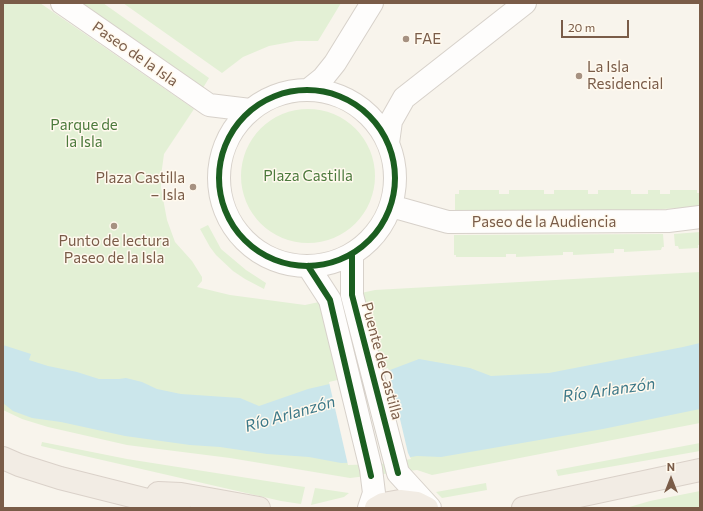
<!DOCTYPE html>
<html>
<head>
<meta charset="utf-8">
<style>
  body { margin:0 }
  #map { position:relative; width:703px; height:511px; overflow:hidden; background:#f8f4ec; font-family:Commissioner,sans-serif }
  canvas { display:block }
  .frame { position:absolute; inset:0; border:4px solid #7a5c48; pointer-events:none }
  .north { position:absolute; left:651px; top:459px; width:40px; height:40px; -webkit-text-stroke:3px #fff9ee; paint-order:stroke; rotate:0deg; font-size:11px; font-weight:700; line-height:16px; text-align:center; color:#7a5c48 }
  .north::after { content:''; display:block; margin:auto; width:14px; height:18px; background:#7a5c48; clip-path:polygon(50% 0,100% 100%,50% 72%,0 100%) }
  .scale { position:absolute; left:561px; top:20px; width:68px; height:18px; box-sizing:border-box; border:2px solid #7a5c48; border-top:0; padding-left:5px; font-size:12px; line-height:14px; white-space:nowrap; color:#7a5c48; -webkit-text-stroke:3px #fff9ee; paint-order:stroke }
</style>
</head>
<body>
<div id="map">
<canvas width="703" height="511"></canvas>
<div class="frame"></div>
<div class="north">N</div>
<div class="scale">20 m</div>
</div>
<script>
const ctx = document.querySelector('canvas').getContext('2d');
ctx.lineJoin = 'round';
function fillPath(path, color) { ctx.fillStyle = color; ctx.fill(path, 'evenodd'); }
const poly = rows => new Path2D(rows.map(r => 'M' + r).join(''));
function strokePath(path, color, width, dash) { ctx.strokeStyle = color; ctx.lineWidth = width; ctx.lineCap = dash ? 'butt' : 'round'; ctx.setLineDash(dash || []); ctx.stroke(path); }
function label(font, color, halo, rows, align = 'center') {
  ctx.font = font + ' Commissioner,sans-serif'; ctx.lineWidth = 3; ctx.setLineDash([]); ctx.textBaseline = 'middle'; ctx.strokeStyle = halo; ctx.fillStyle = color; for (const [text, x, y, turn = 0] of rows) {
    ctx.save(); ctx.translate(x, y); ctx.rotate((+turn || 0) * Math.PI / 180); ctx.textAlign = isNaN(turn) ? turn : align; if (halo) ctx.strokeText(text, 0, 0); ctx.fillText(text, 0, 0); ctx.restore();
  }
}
fillPath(poly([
  [3,3,40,3,194,109,164,154,161,176,161,188,167,220,175,242,192,261,202,277,202,281,197,287,230,295,305,305,375,290,700,272,700,423,432,475,417,470,350,478,230,458,127,445,48,427,22,419,3,410],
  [82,3,103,3,209,78,203,88],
  [123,3,341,3,318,41,296,41,269,46,243,57,222,73],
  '241 176a67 67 0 1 1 134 0a67 67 0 1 1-134 0Z',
  [459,190,499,190,499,194,509,194,509,190,544,190,544,194,554,194,554,190,588,190,588,194,598,194,598,190,631,190,631,194,648,194,648,190,660,190,660,194,670,194,670,190,697,190,697,193,700,193,700,207,644,210,455,211,455,194,459,194],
  [208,225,221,249,246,270,266,283,264,289,245,279,233,271,216,255,210,247,200,229],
  [700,232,700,245,698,245,698,248,679,249,678,246,675,246,674,234],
  [663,234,664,247,662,247,661,250,624,252,624,249,614,249,614,253,573,255,573,252,563,252,563,255,516,257,516,254,506,254,506,257,456,257,456,255,454,255,454,235],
  [42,442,127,459,305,487,301,504,281,501,41,446],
  [700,443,700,451,558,476,556,470],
  [486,483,487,490,442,498,436,492],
  [315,488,349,493,344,497,311,505],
  [700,491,700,508,626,508,650,501]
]), '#e3f0d5');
fillPath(poly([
  [700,343,700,409,603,429,441,457,417,456,381,462,341,463,309,457,267,454,220,447,190,445,125,436,61,422,32,418,13,411,3,403,3,345,31,354,29,360,48,366,77,372,99,379,119,379,126,378,142,382,157,389,181,394,240,398,259,406,308,389,390,370,419,359,470,368,491,376,549,373,683,347]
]), '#cbe6eb');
fillPath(poly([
  [388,368,408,453,411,459,381,464,348,465,329,382]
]), '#f8f4ec');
const minor = poly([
  [62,3,209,105,250,110],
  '219 178a88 88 0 1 1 176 0a88 88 0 1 1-176 0Z',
  [308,90,323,78,335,63,372,3],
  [388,143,391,121,404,98,525,3],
  [391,206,448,222,668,221,700,217],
  [352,254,352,295,398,473,430,508],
  [308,266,330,300,371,469,374,493,369,508]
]);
const trunk = poly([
  [3,458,19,465,60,478,179,508],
  [158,493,181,494,259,508],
  [376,508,383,504,400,501,417,503,427,508],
  [523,508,700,470]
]);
strokePath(minor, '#d7d1ca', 24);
strokePath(trunk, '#dad1c9', 24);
strokePath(minor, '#fefdfc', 22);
strokePath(trunk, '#f2ece4', 22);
strokePath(poly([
  '219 178a88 88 0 1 1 176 0a88 88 0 1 1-176 0Z',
  [352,254,352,295,398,473],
  [308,266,330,300,371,476]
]), '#1b5e20', 6);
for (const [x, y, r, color] of [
  [406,39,4,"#a69181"],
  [579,76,4,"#a69181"],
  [193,187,4,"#a69181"],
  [114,226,4,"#a69181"]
]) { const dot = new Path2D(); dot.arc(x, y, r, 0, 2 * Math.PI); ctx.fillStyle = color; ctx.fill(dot); strokePath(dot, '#fff9ee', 1.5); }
label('15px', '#7a5c48', '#fff9ee', [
  ["FAE",414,39],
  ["La Isla",587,67],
  ["Residencial",587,84],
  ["Plaza Castilla",185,178,"right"],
  ["– Isla",185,195,"right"],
  ["Punto de lectura",114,241,"center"],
  ["Paseo de la Isla",114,258,"center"]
], 'left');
label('15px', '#7a5c48', '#fff9ee', [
  ["Paseo de la Isla",135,54,35],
  ["Paseo de la Audiencia",544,222],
  ["Puente de Castilla",382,361,75]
]);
label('15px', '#4c7a3c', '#fff9ee', [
  ["Parque de",84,125],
  ["la Isla",84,142],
  ["Plaza Castilla",308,176]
]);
label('italic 16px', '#3c7888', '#fff9ee', [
  ["Río Arlanzón",609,390,-8],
  ["Río Arlanzón",290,414,-16]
]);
</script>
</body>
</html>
